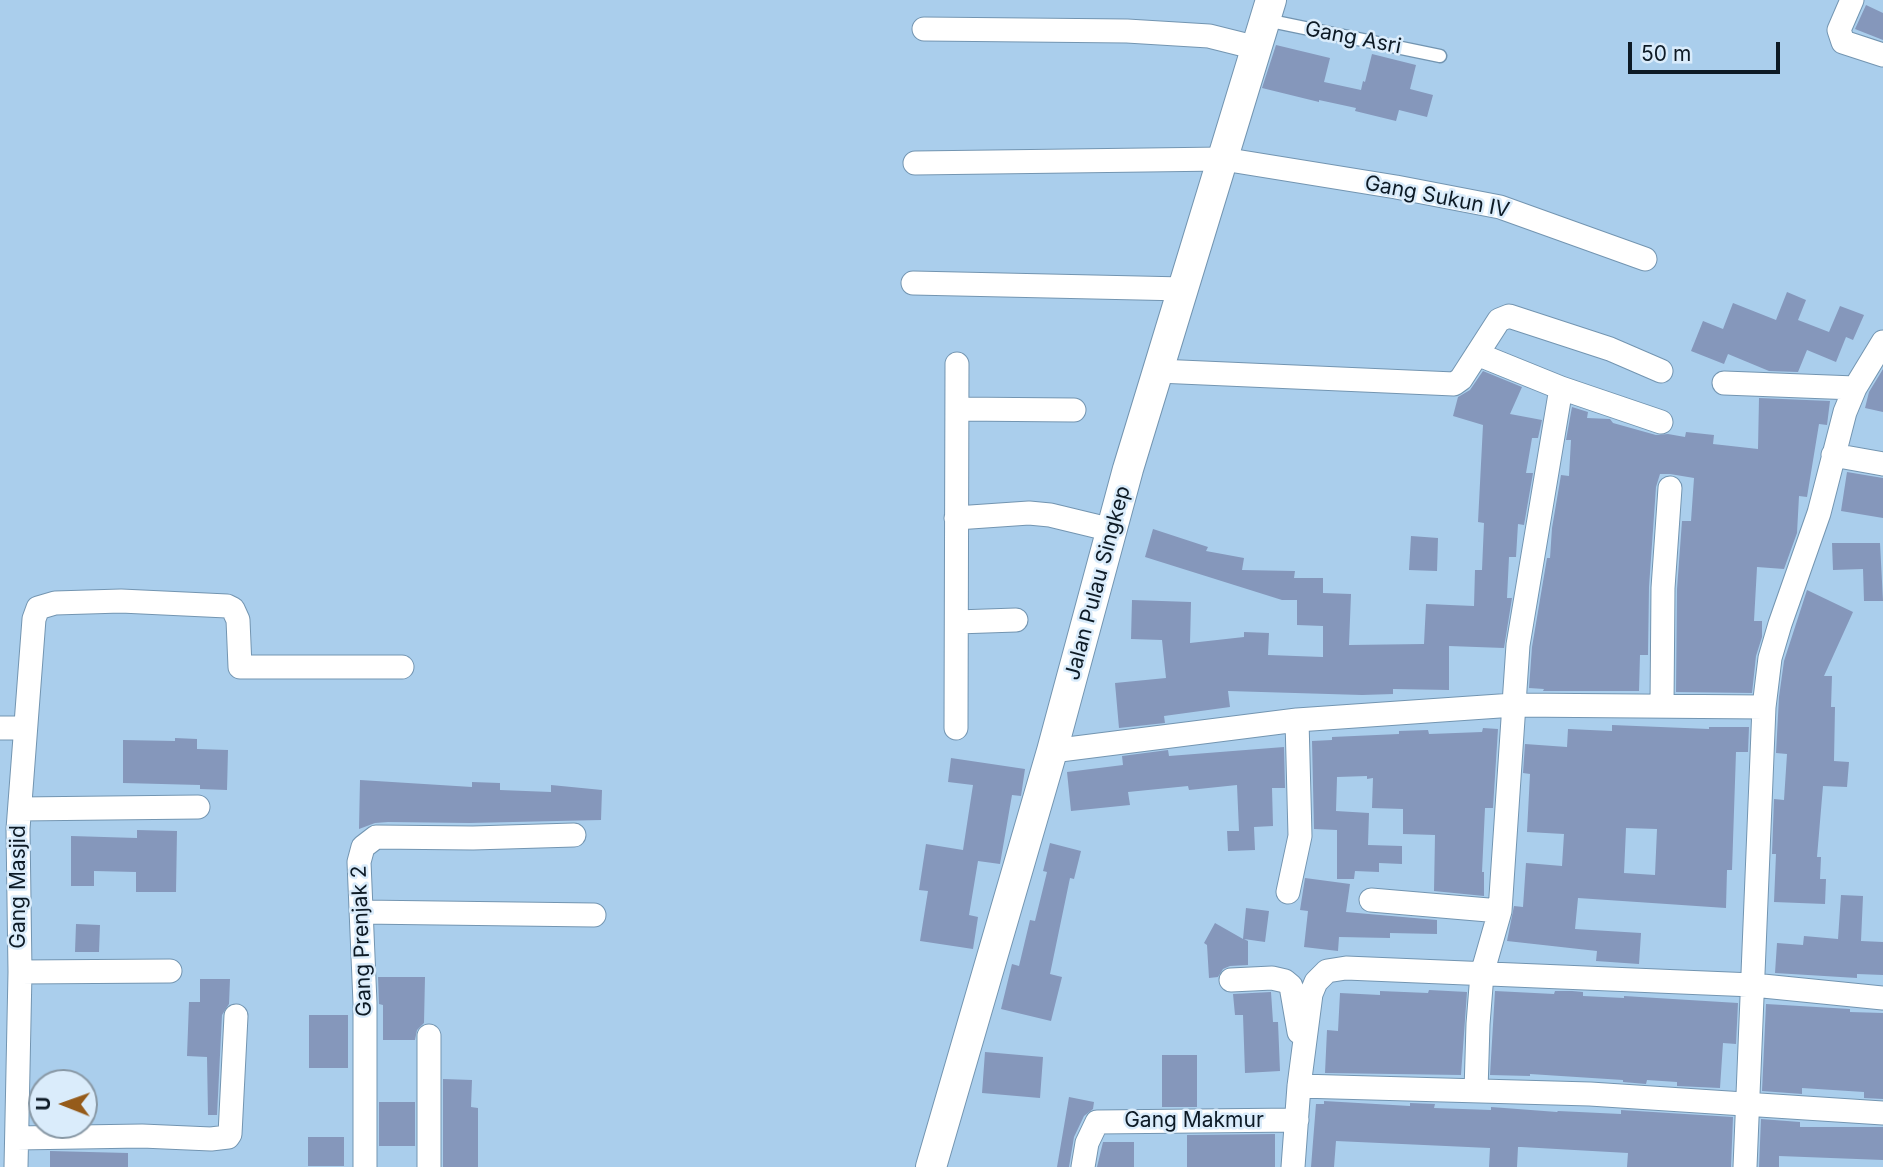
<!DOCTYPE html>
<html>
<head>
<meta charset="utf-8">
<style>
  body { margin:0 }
  #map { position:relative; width:1883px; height:1167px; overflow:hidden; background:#aaceec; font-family:Inter,sans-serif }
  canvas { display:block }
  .north { position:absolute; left:28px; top:1069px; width:70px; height:70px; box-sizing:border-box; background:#daecfb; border:2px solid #8898a5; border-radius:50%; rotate:271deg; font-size:19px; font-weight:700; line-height:28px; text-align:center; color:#0d1a25 }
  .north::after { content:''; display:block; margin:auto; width:24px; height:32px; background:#955b1a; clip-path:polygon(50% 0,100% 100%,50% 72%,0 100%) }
  .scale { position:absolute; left:1628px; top:42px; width:152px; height:32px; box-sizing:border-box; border:4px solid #0d1a25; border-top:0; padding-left:9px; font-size:21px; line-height:24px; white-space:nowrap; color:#0d1a25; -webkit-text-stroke:5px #daecfb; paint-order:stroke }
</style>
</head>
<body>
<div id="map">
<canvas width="1883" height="1167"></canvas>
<div class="north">U</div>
<div class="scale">50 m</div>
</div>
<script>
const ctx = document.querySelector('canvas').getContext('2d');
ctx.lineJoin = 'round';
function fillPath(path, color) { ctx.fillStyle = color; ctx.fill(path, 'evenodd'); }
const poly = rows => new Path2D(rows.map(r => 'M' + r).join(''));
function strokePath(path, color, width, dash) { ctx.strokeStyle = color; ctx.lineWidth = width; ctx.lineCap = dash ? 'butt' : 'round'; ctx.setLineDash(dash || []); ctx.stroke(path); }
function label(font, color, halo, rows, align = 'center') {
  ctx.font = font + ' Inter,sans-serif'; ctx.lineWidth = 5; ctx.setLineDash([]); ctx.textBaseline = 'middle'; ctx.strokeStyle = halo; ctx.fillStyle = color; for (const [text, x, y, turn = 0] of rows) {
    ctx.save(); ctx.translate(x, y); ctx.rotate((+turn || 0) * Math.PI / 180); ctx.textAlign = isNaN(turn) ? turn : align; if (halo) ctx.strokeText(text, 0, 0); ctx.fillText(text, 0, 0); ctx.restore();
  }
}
fillPath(poly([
  [1866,5,1883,13,1883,40,1855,29],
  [1276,45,1330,58,1324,82,1361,90,1363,81,1365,82,1372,54,1416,65,1410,89,1433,95,1427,117,1399,110,1396,121,1355,111,1356,108,1319,100,1319,102,1262,88],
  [1787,292,1806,300,1798,320,1829,332,1840,306,1864,315,1853,340,1846,337,1836,362,1807,350,1798,372,1769,371,1728,354,1724,364,1691,351,1703,321,1723,329,1733,303,1776,320],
  [1883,369,1883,412,1865,408,1869,392],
  [1483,371,1522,387,1510,414,1542,420,1538,438,1532,438,1526,473,1533,473,1524,525,1518,524,1516,557,1509,557,1507,598,1512,598,1504,648,1449,646,1449,690,1393,689,1393,694,1362,695,1228,691,1230,707,1164,716,1165,723,1119,728,1115,683,1166,678,1162,640,1131,639,1132,600,1191,602,1190,643,1244,637,1244,632,1269,633,1268,655,1323,657,1323,626,1297,625,1297,600,1282,600,1145,557,1153,529,1208,547,1206,551,1244,558,1242,570,1295,571,1294,578,1323,578,1323,593,1351,594,1349,645,1424,644,1426,604,1474,606,1475,570,1482,570,1484,523,1478,522,1483,425,1453,416,1458,397,1470,390],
  [1759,398,1830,401,1827,425,1819,424,1807,497,1799,496,1797,533,1784,569,1757,567,1754,621,1762,621,1762,637,1756,656,1752,693,1676,692,1677,589,1682,521,1691,521,1694,478,1670,474,1660,474,1656,487,1649,587,1648,655,1640,655,1639,691,1543,691,1544,689,1529,688,1532,647,1547,558,1550,558,1552,528,1561,475,1569,476,1571,440,1566,440,1572,407,1588,412,1587,418,1610,419,1613,423,1656,435,1668,434,1685,437,1686,432,1714,435,1713,444,1758,449],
  [1847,472,1883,478,1883,518,1841,511],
  [1411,536,1438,538,1437,571,1409,570],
  [1832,543,1880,543,1883,601,1864,601,1863,569,1833,570],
  [1807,590,1853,612,1824,676,1832,676,1831,707,1835,707,1834,761,1849,762,1847,787,1823,786,1817,857,1821,857,1820,879,1826,879,1825,904,1774,902,1776,854,1772,854,1774,799,1784,800,1787,754,1776,753,1779,697,1784,661],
  [1612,725,1709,729,1709,727,1749,727,1748,752,1736,752,1732,870,1727,870,1726,908,1578,898,1575,929,1641,933,1639,964,1596,961,1597,951,1507,941,1514,906,1523,907,1526,863,1562,866,1564,834,1527,832,1530,774,1523,773,1525,744,1567,747,1568,729,1612,731],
  [1626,828,1657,829,1655,875,1624,873],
  [1483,728,1498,729,1493,808,1485,808,1482,872,1484,872,1484,896,1434,891,1435,835,1403,834,1403,809,1372,808,1373,778,1367,779,1367,776,1337,777,1336,811,1369,813,1368,845,1402,846,1402,864,1379,863,1379,872,1355,871,1354,879,1337,879,1337,830,1314,829,1312,741,1332,740,1332,737,1399,734,1399,731,1428,730,1429,734,1482,732],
  [175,738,197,739,197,749,228,750,227,790,200,789,200,785,123,783,123,740,175,741],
  [1284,747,1285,788,1272,788,1273,826,1254,827,1255,850,1228,851,1227,831,1239,831,1237,785,1189,790,1188,786,1128,792,1130,805,1071,811,1067,772,1123,765,1122,756,1168,750,1169,756],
  [951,758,1025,769,1021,796,1012,795,1000,864,978,861,969,915,978,917,973,949,920,941,928,891,919,890,926,844,963,850,973,785,948,782],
  [360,780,472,787,472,782,500,783,500,790,551,792,551,785,602,790,601,820,469,823,388,822,375,823,359,829],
  [137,830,177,831,176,892,136,892,136,872,94,871,94,886,71,886,71,836,137,838],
  [1050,843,1081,851,1074,879,1070,878,1050,974,1062,977,1051,1021,1001,1009,1012,964,1019,966,1030,920,1035,921,1047,872,1043,871],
  [1305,878,1350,884,1346,912,1437,920,1437,934,1390,933,1390,938,1339,937,1338,951,1304,947,1308,911,1300,910],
  [1841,895,1863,896,1861,941,1883,942,1883,975,1857,974,1857,978,1775,973,1777,943,1803,945,1804,936,1838,939],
  [1246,908,1269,911,1265,942,1244,939,1248,941,1248,965,1230,966,1223,969,1218,977,1209,978,1207,945,1204,943,1215,923,1243,939],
  [76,924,100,925,99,952,75,952],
  [378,977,425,977,424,1023,417,1030,415,1040,383,1040,383,1005,379,1004],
  [200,979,230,979,229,1004,222,1015,217,1115,208,1115,207,1057,187,1056,189,1002,200,1002],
  [1429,990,1467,992,1461,1075,1325,1073,1327,1030,1338,1031,1340,993,1380,995,1380,991,1428,993],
  [1495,991,1554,994,1555,991,1572,991,1583,992,1583,996,1624,998,1624,996,1738,1003,1736,1044,1723,1043,1720,1088,1677,1086,1677,1082,1647,1080,1646,1084,1623,1082,1623,1080,1530,1074,1530,1076,1490,1075],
  [1271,992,1273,1022,1278,1022,1280,1071,1245,1073,1243,1015,1235,1015,1233,994],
  [1766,1004,1850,1009,1850,1012,1883,1013,1883,1099,1864,1098,1864,1092,1802,1088,1802,1094,1762,1091],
  [309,1015,348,1015,348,1068,309,1068],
  [985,1052,1043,1057,1040,1098,982,1093],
  [1162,1055,1197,1055,1197,1107,1162,1107],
  [443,1079,472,1080,471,1107,478,1108,478,1167,443,1167],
  [1069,1097,1094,1102,1093,1109,1084,1116,1074,1137,1069,1167,1057,1167],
  [1324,1101,1410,1106,1410,1103,1435,1104,1434,1108,1491,1110,1491,1107,1557,1112,1558,1111,1621,1114,1621,1110,1733,1117,1731,1167,1627,1167,1628,1153,1521,1147,1518,1147,1517,1167,1489,1167,1490,1148,1336,1141,1334,1167,1311,1167,1316,1104,1324,1104],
  [379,1102,415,1102,415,1146,379,1146],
  [1761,1119,1800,1122,1800,1127,1883,1127,1883,1160,1779,1156,1779,1167,1759,1167],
  [1275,1134,1275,1167,1187,1167,1187,1135],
  [308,1137,344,1137,344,1166,308,1166],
  [1103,1142,1134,1142,1134,1167,1097,1167],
  [50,1151,128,1153,128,1167,50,1167]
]), '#8597bb');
const service = poly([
  [1266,20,1440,56]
]);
const minor = poly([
  [1852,0,1839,30,1843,42,1883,55],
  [924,29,1127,31,1209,36,1257,48],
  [915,163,1223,159,1396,187,1500,207,1645,259],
  [913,283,1184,289],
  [1477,354,1561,388,1661,422],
  [1158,371,1454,384,1461,379,1499,320,1509,316,1610,349,1661,371],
  [1724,383,1855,388],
  [957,409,1074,410],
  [1833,455,1883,464],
  [956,518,1029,513,1050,515,1112,530],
  [957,622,1016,620],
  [1662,705,1663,588,1670,488],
  [0,728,24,728],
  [956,728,957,364],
  [1052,751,1297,720,1514,705,1764,707],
  [20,809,198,807],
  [1288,892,1300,836,1297,720],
  [1371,900,1500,911],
  [362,912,594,915],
  [20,972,170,971],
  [1231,980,1272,978,1285,981,1291,986,1299,1032],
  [1299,1086,1590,1094,1883,1113],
  [1476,1091,1478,1024,1482,974,1500,911,1518,645,1561,388],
  [17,1138,142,1136,211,1139,228,1137,230,1134,236,1016],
  [16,1167,20,972,18,829,34,619,38,608,55,603,121,601,227,606,233,609,238,620,240,667,402,667],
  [365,1167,365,1003,359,862,363,847,376,837,473,838,574,835],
  [429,1167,429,1036],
  [1083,1167,1087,1143,1097,1122,1297,1120],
  [1293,1167,1299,1086,1311,994,1316,982,1327,971,1346,968,1753,985,1883,998],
  [1745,1167,1764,707,1770,658,1780,624,1819,513,1845,412,1855,388,1883,342]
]);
const tertiary = poly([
  [931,1167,1052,751,1128,469,1271,0]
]);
strokePath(service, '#7395b1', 15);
strokePath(minor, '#7395b1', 25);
strokePath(tertiary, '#7395b1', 32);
strokePath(service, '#fff', 12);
strokePath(minor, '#fff', 23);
strokePath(tertiary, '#fff', 30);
label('21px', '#0d1a25', '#daecfb', [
  ["Gang Asri",1353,38,11],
  ["Gang Sukun IV",1437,197,11],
  ["Jalan Pulau Singkep",1098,583,-75],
  ["Gang Masjid",19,887,-90],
  ["Gang Prenjak 2",362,941,-92],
  ["Gang Makmur",1194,1121]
]);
</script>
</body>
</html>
